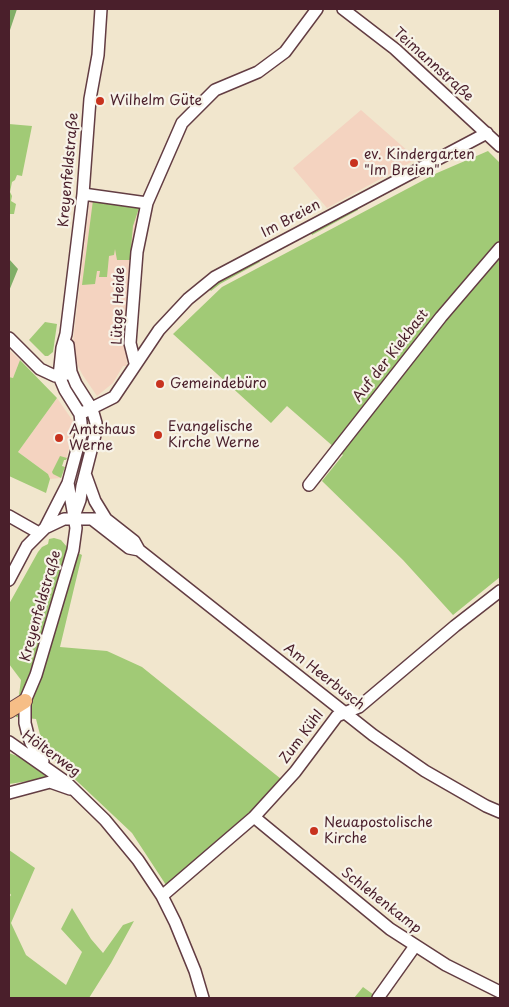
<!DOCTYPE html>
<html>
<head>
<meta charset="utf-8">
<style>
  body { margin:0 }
  #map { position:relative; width:509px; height:1007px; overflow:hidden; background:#f1e6cd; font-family:"Playpen Sans",sans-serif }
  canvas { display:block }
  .frame { position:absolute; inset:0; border:10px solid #4a1f2b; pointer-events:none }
</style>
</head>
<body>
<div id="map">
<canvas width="509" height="1007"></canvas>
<div class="frame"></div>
</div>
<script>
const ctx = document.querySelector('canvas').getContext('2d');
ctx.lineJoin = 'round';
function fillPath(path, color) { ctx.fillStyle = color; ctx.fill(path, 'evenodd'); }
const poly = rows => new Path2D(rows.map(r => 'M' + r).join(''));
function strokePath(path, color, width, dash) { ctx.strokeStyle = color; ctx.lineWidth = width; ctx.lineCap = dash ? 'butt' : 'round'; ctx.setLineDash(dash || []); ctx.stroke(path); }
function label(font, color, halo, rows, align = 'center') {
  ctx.font = font + ' "Playpen Sans",sans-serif'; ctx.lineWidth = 4.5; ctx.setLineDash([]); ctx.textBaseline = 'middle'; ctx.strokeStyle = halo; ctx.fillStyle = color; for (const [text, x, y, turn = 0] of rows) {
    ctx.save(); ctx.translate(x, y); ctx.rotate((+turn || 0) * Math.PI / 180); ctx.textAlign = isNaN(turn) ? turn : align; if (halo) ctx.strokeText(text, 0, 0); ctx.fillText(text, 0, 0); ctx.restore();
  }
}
fillPath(poly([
  [361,110,417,159,327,208,293,168],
  [91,191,139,197,141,208,136,226,126,349,127,366,123,366,113,383,97,396,82,374,78,366,75,356,73,341],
  [9,350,20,360,13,378,9,377],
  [57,398,75,424,66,460,64,460,62,466,65,467,61,478,50,479,48,474,18,452]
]), '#f4d3c0');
fillPath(poly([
  [9,124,32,126,22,176,17,175,15,180,12,182,10,192,12,196,11,201,16,204,14,214,9,214],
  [488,151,500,163,500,577,453,615,403,560,322,481,343,455,287,406,271,423,173,334,222,287,437,173],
  [93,200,139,206,139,208,133,226,130,260,117,260,115,249,114,255,109,256,107,277,99,277,100,271,97,271,95,284,82,285],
  [358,206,358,210,312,235,310,231],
  [258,259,260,262,220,284,211,291,208,288,217,281],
  [45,322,57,324,53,352,48,356,45,356,29,340],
  [20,360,57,398,18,452,48,474,50,479,46,493,9,476,9,377,13,378],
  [60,456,67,458,66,460,64,460,62,466,65,467,61,478,53,474,52,472],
  [54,538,61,540,67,547,82,555,60,647,107,651,142,667,281,779,252,810,166,885,132,833,44,750,36,719,16,717,21,680,9,664,9,604,38,552,42,547,48,544,49,539],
  [9,753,22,758,48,778,9,784],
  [9,850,35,868,11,923,26,955,66,985,82,952,61,929,72,908,91,939,103,953,123,925,134,921,111,963,89,998,9,998,9,898,11,895,9,892],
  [363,987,374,995,371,998,354,998]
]), '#a1ca76');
fillPath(poly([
  [9,9,17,9,9,33],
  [9,259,18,269,9,291]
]), '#80ae67');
const minor = poly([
  [343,9,395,49,500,146],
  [83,194,147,203],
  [9,338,40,369,55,376,67,374],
  [68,345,71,372,76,384,92,409,96,423,95,435,82,486,80,500,74,516],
  [135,363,130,343,137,252,147,203,182,123,215,90,258,72,285,52,317,9],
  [80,414,114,397,159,330,188,299,215,277,487,133],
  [86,476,95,501,106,519],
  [309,485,441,317,500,248],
  [9,516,39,533],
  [93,520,129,548,139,550],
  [45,528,68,483,82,431,80,414,65,390,59,376,60,367,62,348,66,334,83,194,90,99,98,55,101,9],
  [9,580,27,546,45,528,64,519,106,519,134,541,139,550,373,735,425,771,486,806,500,812],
  [9,742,66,782,105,820,138,860,162,896,175,922,195,971,203,998],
  [43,761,31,743,28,735,25,723,25,701,36,675,73,550,76,528,68,483],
  [9,793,50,782,70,789],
  [254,817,390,929,446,965,500,992],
  [162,896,254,817,295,772,337,716,359,707,455,626,500,591],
  [378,998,415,946]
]);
const major = poly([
  [9,711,25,701]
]);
strokePath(minor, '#633d43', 14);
strokePath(major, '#633d43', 16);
strokePath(minor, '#fff', 11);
strokePath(major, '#f6be87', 14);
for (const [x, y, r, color] of [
  [100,101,5,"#c8321e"],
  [354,163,5,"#c8321e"],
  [160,384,5,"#c8321e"],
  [158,435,5,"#c8321e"],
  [59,438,5,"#c8321e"],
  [314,831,5,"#c8321e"]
]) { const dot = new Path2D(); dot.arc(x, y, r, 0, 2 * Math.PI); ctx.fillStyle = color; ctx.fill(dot); strokePath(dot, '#f7f3e8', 2); }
label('14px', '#4a1f2b', '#f7f3e8', [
  ["Teimannstraße",433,65,42],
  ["Kreyenfeldstraße",69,170,-85],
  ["Im Breien",291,219,-28],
  ["Lütge Heide",119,306,-88],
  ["Auf der Kiekbast",391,356,-52],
  ["Kreyenfeldstraße",41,606,-74],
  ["Am Heerbusch",324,677,38],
  ["Zum Kühl",302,737,-53],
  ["Hölterweg",51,754,36],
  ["Schlehenkamp",381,901,38]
]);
label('14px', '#4a1f2b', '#f7f3e8', [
  ["Wilhelm Güte",110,101],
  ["ev. Kindergarten",364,155],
  ["\"Im Breien\"",364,171],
  ["Gemeindebüro",170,384],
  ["Evangelische",168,427],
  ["Kirche Werne",168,443],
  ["Amtshaus",69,430],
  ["Werne",69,446],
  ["Neuapostolische",324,823],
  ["Kirche",324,839]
], 'left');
</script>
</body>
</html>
